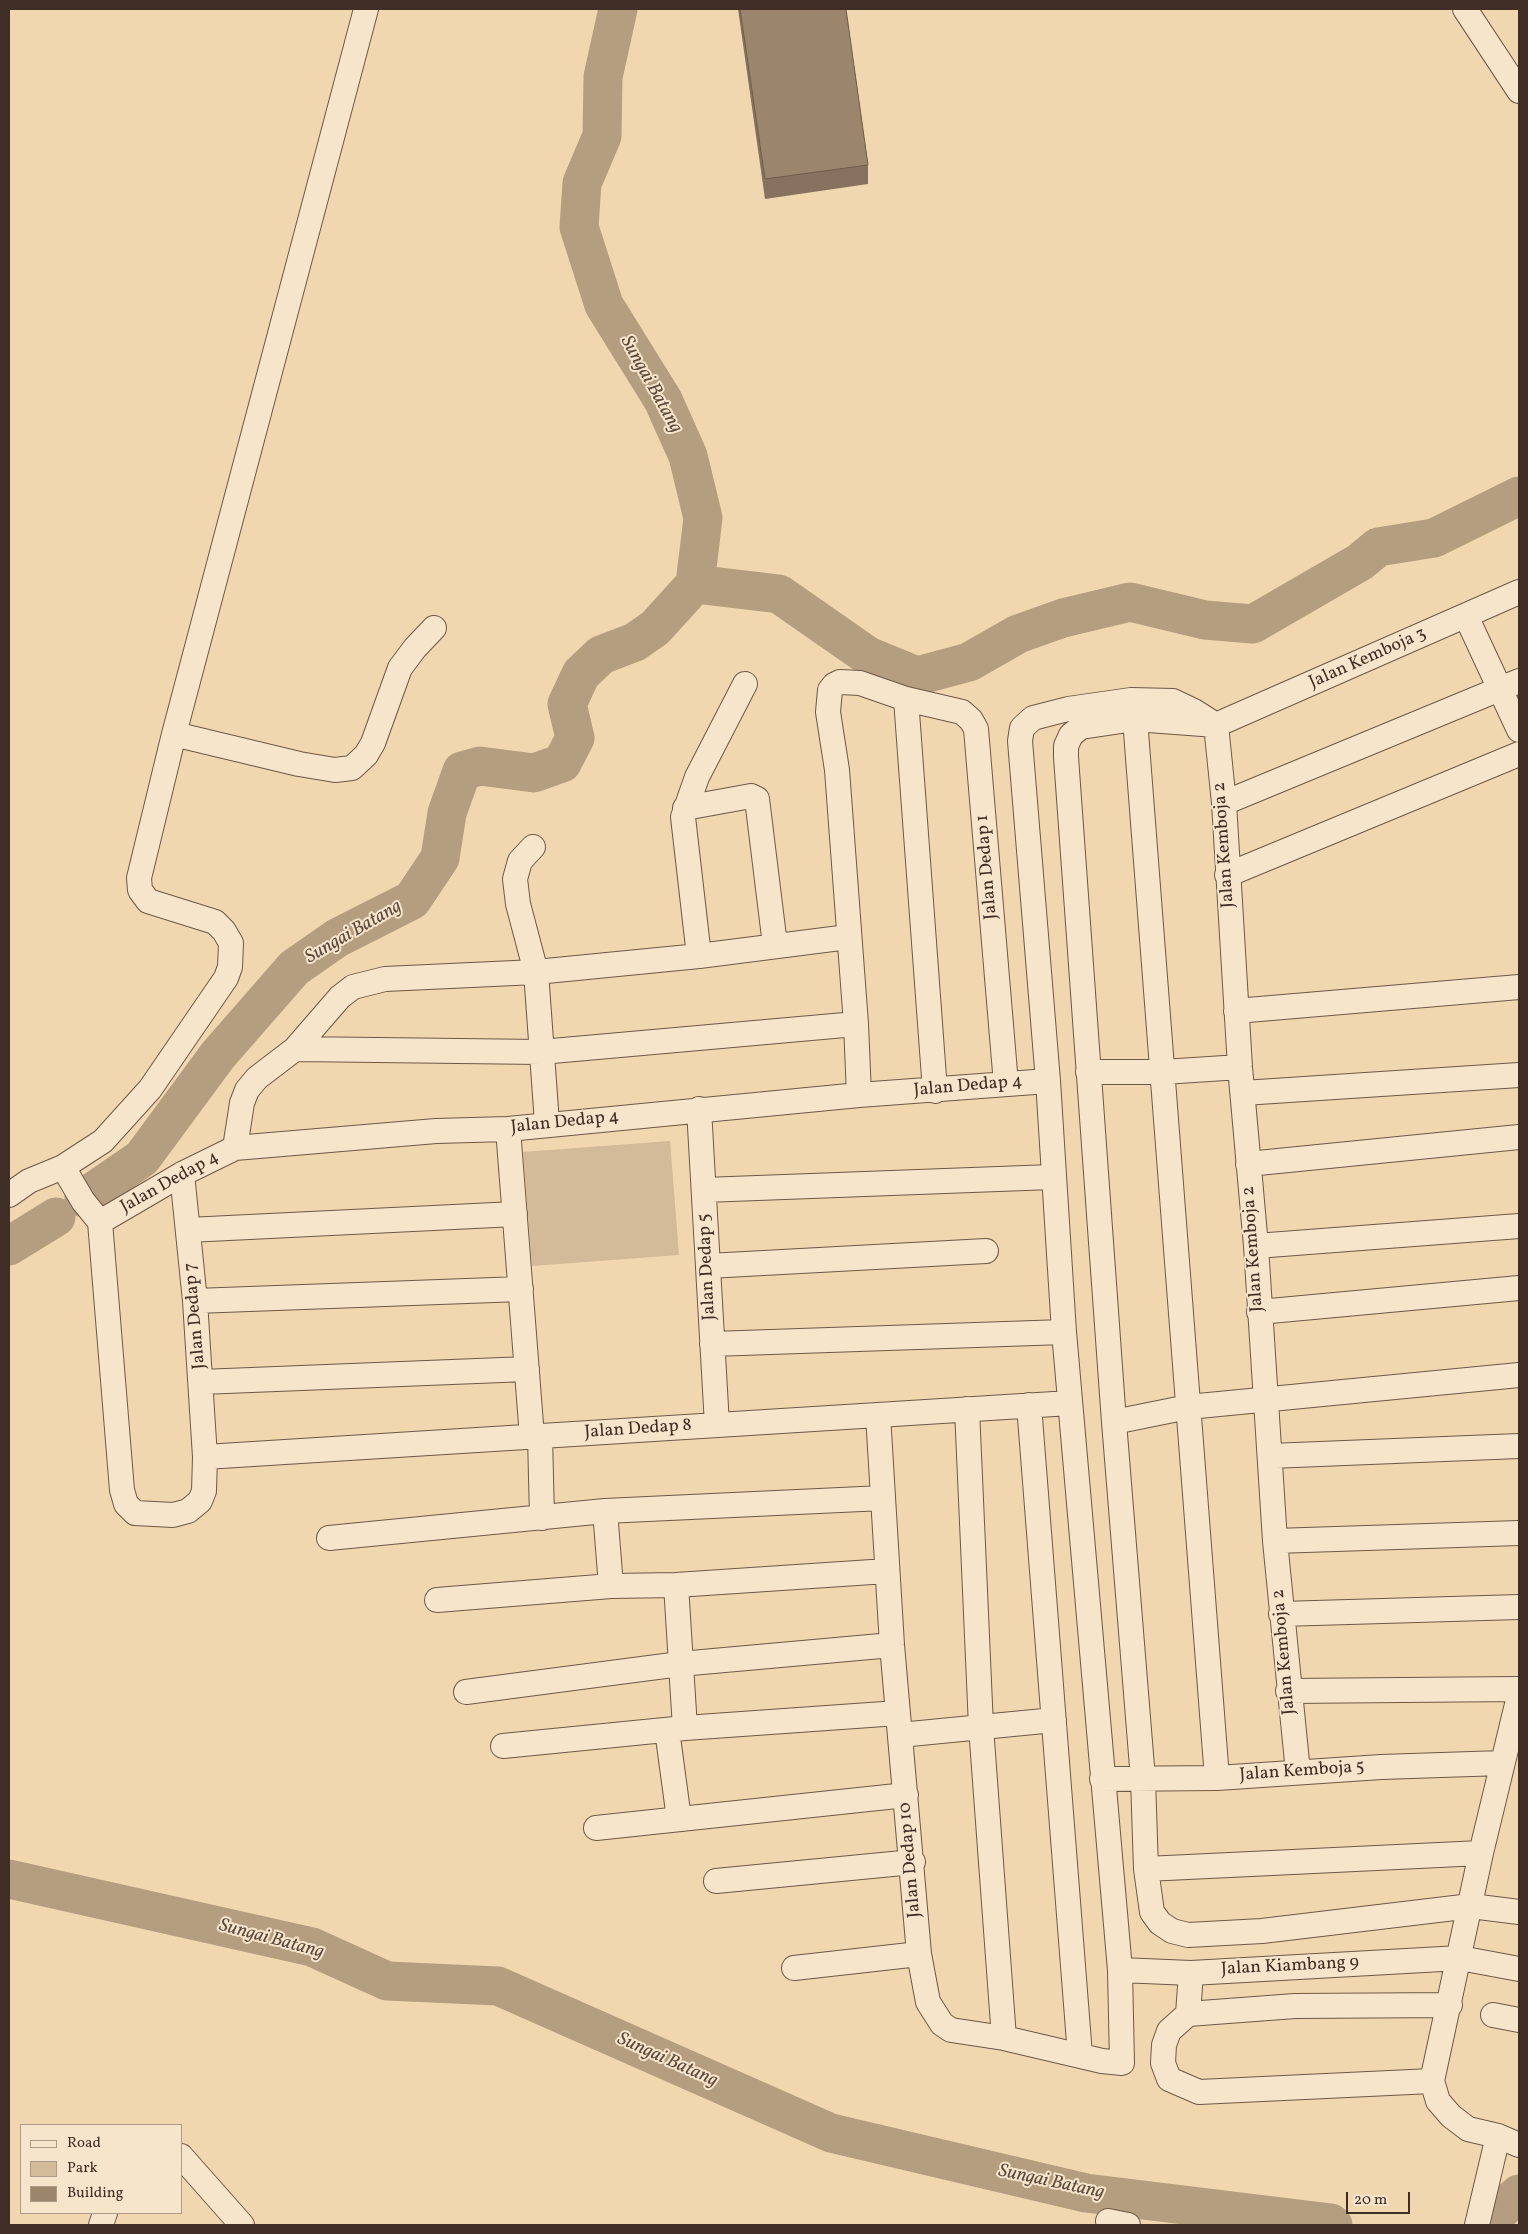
<!DOCTYPE html>
<html>
<head>
<meta charset="utf-8">
<style>
  body { margin:0 }
  #map { position:relative; width:1528px; height:2234px; overflow:hidden; background:#f1d7af; font-family:Vollkorn,serif }
  canvas { display:block }
  .frame { position:absolute; inset:0; border:10px solid #402d25; pointer-events:none }
  .legend { position:absolute; left:20px; top:2124px; width:162px; height:90px; box-sizing:border-box; background:#f6e5cb; border:1px solid #ad9b89; margin:0; padding:6px 9px; list-style:none; font-size:15px; color:#402d25 }
  .legend li { display:flex; align-items:center; gap:10px; height:25px }
  .legend b { width:25px; border:1px solid #ad9b89 }
  .scale { position:absolute; left:1346px; top:2192px; width:64px; height:22px; box-sizing:border-box; border:2px solid #402d25; border-top:0; padding-left:6px; font-size:15px; line-height:18px; white-space:nowrap; color:#402d25; -webkit-text-stroke:4px #f6e5cb; paint-order:stroke }
</style>
</head>
<body>
<div id="map">
<canvas width="1528" height="2234"></canvas>
<div class="frame"></div>
<ul class="legend">
<li><b style="height:6px;background:#f6e5cb"></b>Road</li>
<li><b style="height:14px;background:#d3ba98"></b>Park</li>
<li><b style="height:14px;background:#9c856d"></b>Building</li>
</ul>
<div class="scale">20 m</div>
</div>
<script>
const ctx = document.querySelector('canvas').getContext('2d');
ctx.lineJoin = 'round';
function fillPath(path, color) { ctx.fillStyle = color; ctx.fill(path, 'evenodd'); }
const poly = rows => new Path2D(rows.map(r => 'M' + r).join(''));
function strokePath(path, color, width, dash) { ctx.strokeStyle = color; ctx.lineWidth = width; ctx.lineCap = dash ? 'butt' : 'round'; ctx.setLineDash(dash || []); ctx.stroke(path); }
function label(font, color, halo, rows, align = 'center') {
  ctx.font = font + ' Vollkorn,serif'; ctx.lineWidth = 4; ctx.setLineDash([]); ctx.textBaseline = 'middle'; ctx.strokeStyle = halo; ctx.fillStyle = color; for (const [text, x, y, turn = 0] of rows) {
    ctx.save(); ctx.translate(x, y); ctx.rotate((+turn || 0) * Math.PI / 180); ctx.textAlign = isNaN(turn) ? turn : align; if (halo) ctx.strokeText(text, 0, 0); ctx.fillText(text, 0, 0); ctx.restore();
  }
}
fillPath(poly([
  [670,1141,679,1255,532,1266,523,1152]
]), '#d3ba98');
strokePath(poly([
  [695,584,779,594,868,656,917,676,969,662,1018,634,1063,618,1130,602,1205,620,1253,624,1360,562,1378,547,1434,538,1519,496],
  [84,1198,142,1158,218,1055,294,968,337,938,412,900,440,858,447,813,462,771,480,766,534,773,562,763,575,738,567,704,581,674,601,655,635,642,655,628,695,584,703,518,688,456,663,400,604,305,579,227,582,183,602,136,603,77,618,9],
  [9,1246,56,1217],
  [9,1879,312,1947,387,1981,498,1986,831,2133,1086,2193,1331,2223,1333,2225],
  [1494,2225,1496,2214,1519,2194]
]), '#b59d80', 39);
const minor = poly([
  [1465,9,1519,91],
  [1519,592,1216,725,1135,719,1081,727,1071,735,1066,746,1066,757,1114,1422,1143,1779,1146,1869,1152,1912,1160,1923,1172,1931,1188,1935,1262,1931,1471,1906,1519,1912],
  [1466,616,1519,730],
  [906,699,935,1091],
  [1135,719,1217,1778],
  [1216,725,1224,803,1240,1067,1256,1246,1275,1541,1298,1772],
  [174,734,299,764,335,770,352,768,366,755,373,743,400,668,415,648,434,628],
  [1224,803,1519,681],
  [685,808,751,796,757,799,775,945],
  [533,847,520,861,515,879,518,904,536,972,547,1123],
  [1227,875,1519,754],
  [699,956,683,817,697,777,745,684],
  [1236,1011,1519,987],
  [295,1049,541,1052,856,1024],
  [1088,1072,1163,1072,1240,1067],
  [1243,1093,1519,1075],
  [859,1095,856,1024,837,770,828,712,830,690,834,685,840,682,860,683,906,699,962,712,971,720,976,729,1006,1084],
  [699,1109,717,1425],
  [508,1129,532,1437],
  [235,1148,242,1103,247,1090,257,1078,295,1049,340,997,353,987,385,979,536,972,699,956,848,937],
  [1248,1164,1519,1137],
  [63,1167,103,1141,150,1089,226,978,230,967,231,943,224,931,215,922,148,901,140,890,139,878,174,734,366,9],
  [704,1190,1052,1177],
  [9,1195,29,1181,63,1167,83,1201,100,1222,122,1490,126,1504,135,1513,173,1515,188,1511,200,1501,204,1491,205,1457,195,1301,182,1174],
  [100,1222,182,1174,235,1148,436,1131,508,1129,859,1095,1048,1081],
  [188,1230,515,1214],
  [1256,1246,1519,1226],
  [708,1266,986,1251],
  [195,1301,521,1289],
  [1259,1312,1519,1288],
  [712,1344,1064,1332],
  [201,1382,527,1369],
  [1029,1405,1080,2055],
  [967,1409,981,1727,1004,2038],
  [878,1415,892,1645,919,1954,928,2002,942,2024,951,2030,1004,2038,1102,2061,1122,2063,1120,1970,1064,1332,1048,1081,1020,741,1022,728,1033,718,1068,709,1131,700,1173,701,1194,711,1216,725],
  [1114,1422,1188,1407,1519,1375],
  [540,1436,542,1518],
  [1270,1456,1519,1446],
  [205,1457,1070,1403],
  [605,1511,611,1586],
  [329,1538,605,1511,883,1498],
  [1275,1541,1519,1533],
  [676,1585,685,1728],
  [437,1600,611,1586,676,1585,887,1571],
  [1281,1614,1519,1607],
  [1288,1691,1519,1689],
  [466,1692,680,1664,892,1645],
  [667,1730,679,1819],
  [900,1735,1054,1720],
  [503,1746,685,1728,898,1713],
  [1102,1779,1217,1778,1381,1767,1502,1763],
  [596,1828,906,1795],
  [1146,1869,1481,1853],
  [716,1881,913,1862],
  [794,1968,919,1954],
  [1120,1970,1191,1973,1460,1958,1519,1969],
  [1188,2014,1191,1973],
  [1493,2015,1519,2020],
  [1432,2081,1199,2092,1169,2079,1163,2063,1164,2045,1169,2031,1188,2014,1295,2006,1450,2005],
  [1498,2136,1468,2129,1451,2116,1438,2101,1432,2081,1481,1853,1519,1696],
  [181,2156,242,2225],
  [1108,2221,1128,2225],
  [101,2225,105,2213],
  [1477,2225,1498,2136,1519,2145]
]);
strokePath(minor, '#6c5848', 26);
strokePath(minor, '#f6e5cb', 24);
fillPath(poly([
  [738,9,846,9,868,165,868,184,765,199]
]), '#86725e');
const building = poly([
  [740,9,846,9,868,165,765,179,740,9]
]);
fillPath(building, '#9c856d');
strokePath(building, '#6d5d4c', 1);
label('18px', '#402d25', '#f6e5cb', [
  ["Jalan Kemboja 3",1368,659,-24],
  ["Jalan Kemboja 2",1225,845,-94],
  ["Jalan Dedap 1",988,867,-95],
  ["Jalan Dedap 4",968,1087,-5],
  ["Jalan Dedap 4",565,1123,-6],
  ["Jalan Dedap 4",170,1183,-29],
  ["Jalan Kemboja 2",1254,1249,-94],
  ["Jalan Dedap 5",708,1267,-93],
  ["Jalan Dedap 7",196,1316,-95],
  ["Jalan Dedap 8",638,1430,-4],
  ["Jalan Kemboja 2",1285,1652,-95],
  ["Jalan Kemboja 5",1302,1772,-4],
  ["Jalan Dedap 10",911,1860,-95],
  ["Jalan Kiambang 9",1290,1967,-3]
]);
label('italic 19px', '#5d493c', '#f6e5cb', [
  ["Sungai Batang",650,385,61],
  ["Sungai Batang",354,933,-30],
  ["Sungai Batang",271,1940,15],
  ["Sungai Batang",667,2061,24],
  ["Sungai Batang",1051,2183,12]
]);
</script>
</body>
</html>
